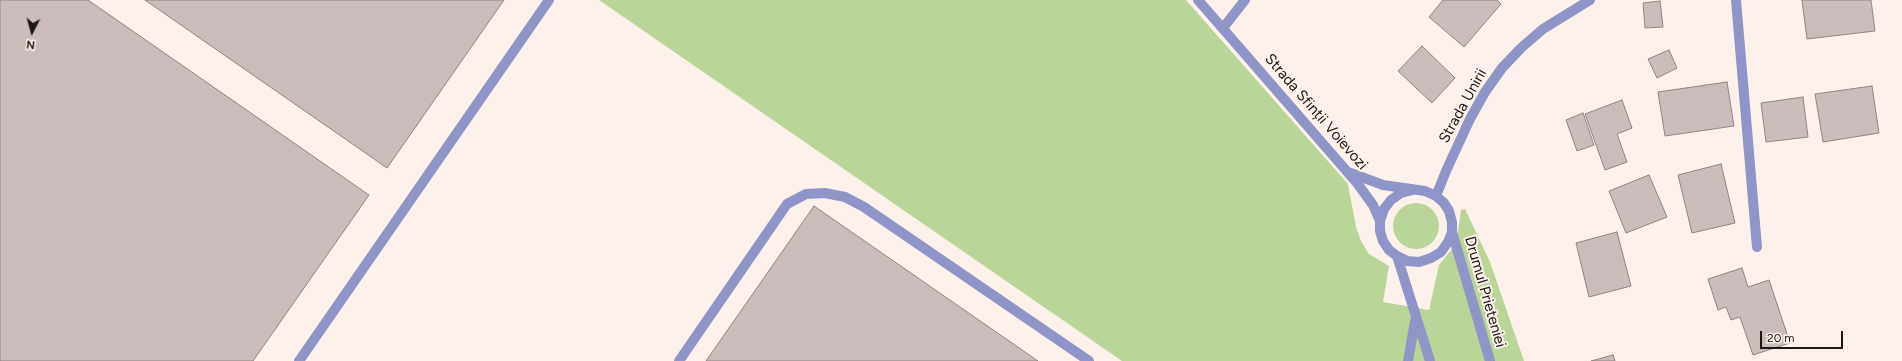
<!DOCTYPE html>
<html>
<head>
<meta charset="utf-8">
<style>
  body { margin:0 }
  #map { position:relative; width:1902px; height:361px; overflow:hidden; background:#fdf2eb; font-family:Figtree,sans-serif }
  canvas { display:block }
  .north { position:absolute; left:12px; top:12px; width:40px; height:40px; -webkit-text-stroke:3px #fdf2eb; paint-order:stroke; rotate:186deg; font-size:11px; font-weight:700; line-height:16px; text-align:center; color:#1b1715 }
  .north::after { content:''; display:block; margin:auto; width:14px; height:18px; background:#1b1715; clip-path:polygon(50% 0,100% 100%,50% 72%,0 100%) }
  .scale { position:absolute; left:1760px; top:331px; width:83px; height:18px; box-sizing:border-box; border:2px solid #1b1715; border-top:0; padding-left:5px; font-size:12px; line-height:14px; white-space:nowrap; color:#1b1715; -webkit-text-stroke:3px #fdf2eb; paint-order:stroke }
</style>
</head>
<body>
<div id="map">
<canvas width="1902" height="361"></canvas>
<div class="north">N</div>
<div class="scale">20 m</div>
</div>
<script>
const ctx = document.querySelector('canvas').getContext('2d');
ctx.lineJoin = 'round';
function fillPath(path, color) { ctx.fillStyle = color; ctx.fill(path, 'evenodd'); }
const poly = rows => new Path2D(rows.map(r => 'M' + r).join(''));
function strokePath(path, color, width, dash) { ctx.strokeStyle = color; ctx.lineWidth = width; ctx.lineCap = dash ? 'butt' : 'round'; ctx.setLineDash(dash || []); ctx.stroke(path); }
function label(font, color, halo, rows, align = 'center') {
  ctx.font = font + ' Figtree,sans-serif'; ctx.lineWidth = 4; ctx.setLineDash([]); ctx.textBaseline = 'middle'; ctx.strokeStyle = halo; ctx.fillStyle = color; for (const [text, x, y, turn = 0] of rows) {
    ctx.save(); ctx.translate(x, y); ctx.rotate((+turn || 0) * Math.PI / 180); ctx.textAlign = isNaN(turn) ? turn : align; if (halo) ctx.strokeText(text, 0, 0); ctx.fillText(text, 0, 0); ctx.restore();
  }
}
fillPath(poly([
  [599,0,1186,0,1348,184,1356,227,1361,241,1369,254,1389,266,1383,302,1429,310,1439,265,1451,250,1457,238,1461,210,1465,209,1490,262,1524,361,1122,361],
  '1393 226a23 23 0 1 1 46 0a23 23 0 1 1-46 0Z'
]), '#b9d597');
const building = poly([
  [0,0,88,0,369,195,253,361,0,361,0,0],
  [145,0,504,0,387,168,145,0],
  [1443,0,1497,0,1501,4,1464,47,1429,17,1443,0],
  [1802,0,1871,0,1875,31,1807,39,1802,0],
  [1660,1,1663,27,1645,28,1643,3,1660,1],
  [1422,46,1455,78,1432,103,1398,71,1422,46],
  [1669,50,1677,68,1657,78,1648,59,1669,50],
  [1727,82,1734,126,1665,136,1658,92,1727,82],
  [1872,86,1879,133,1823,142,1815,94,1872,86],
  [1803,97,1808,137,1766,142,1761,103,1803,97],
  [1622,100,1632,128,1617,134,1627,162,1605,170,1585,114,1622,100],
  [1583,113,1594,145,1577,151,1566,120,1583,113],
  [1721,164,1735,223,1692,233,1678,175,1721,164],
  [1649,175,1667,217,1626,233,1609,191,1649,175],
  [814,206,1038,361,706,361,814,206],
  [1617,232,1631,286,1589,297,1576,243,1617,232],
  [1742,268,1748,287,1769,280,1790,343,1753,355,1740,317,1731,320,1726,307,1718,310,1708,279,1742,268],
  [1613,355,1615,361,1591,361,1613,355]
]);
fillPath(building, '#cabdbb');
strokePath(building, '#908482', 1);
strokePath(poly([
  [1198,0,1357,183,1373,205,1380,221],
  [1736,0,1757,247],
  [1223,28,1245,0],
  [1348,172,1383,185,1425,191,1436,196,1444,203,1449,211,1452,222,1452,232,1448,242,1441,252,1431,258,1419,262,1407,261,1397,256,1389,250,1383,241,1380,231,1380,221,1384,209,1391,200,1401,193,1413,190],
  [1436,196,1446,171,1470,119,1485,92,1502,68,1521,48,1543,29,1590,0],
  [1452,232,1490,361],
  [1397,256,1430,361],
  [299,361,549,0],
  [679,361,787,204,806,194,825,193,845,197,864,207,1089,361],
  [1408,361,1415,321]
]), '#9095c8', 10);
label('15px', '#1b1715', '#fdf2eb', [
  ["Strada Unirii",1463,106,-61],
  ["Strada Sfinții Voievozi",1316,112,49],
  ["Drumul Prieteniei",1485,292,74]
]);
</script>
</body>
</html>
